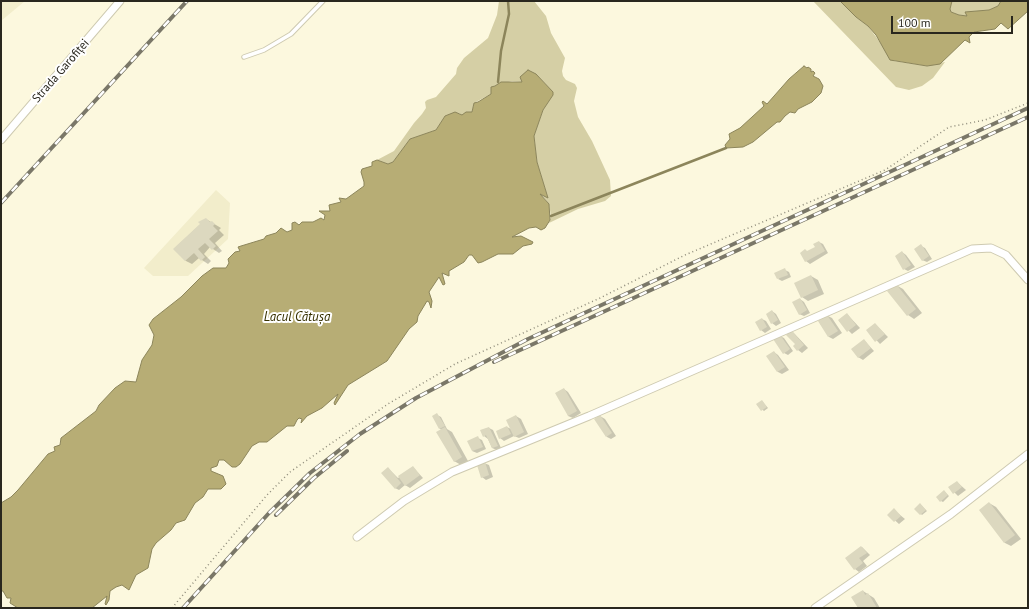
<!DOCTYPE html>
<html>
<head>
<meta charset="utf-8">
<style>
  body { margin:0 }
  #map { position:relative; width:1029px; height:609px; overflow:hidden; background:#fcf8de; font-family:"PT Sans",sans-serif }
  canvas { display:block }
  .frame { position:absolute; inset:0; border:2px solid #29271e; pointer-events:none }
  .scale { position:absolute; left:891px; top:16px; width:122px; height:18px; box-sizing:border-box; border:2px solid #29271e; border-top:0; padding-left:5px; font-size:12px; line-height:14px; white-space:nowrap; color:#29271e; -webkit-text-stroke:3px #fff; paint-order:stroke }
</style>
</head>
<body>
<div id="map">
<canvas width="1029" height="609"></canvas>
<div class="frame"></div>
<div class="scale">100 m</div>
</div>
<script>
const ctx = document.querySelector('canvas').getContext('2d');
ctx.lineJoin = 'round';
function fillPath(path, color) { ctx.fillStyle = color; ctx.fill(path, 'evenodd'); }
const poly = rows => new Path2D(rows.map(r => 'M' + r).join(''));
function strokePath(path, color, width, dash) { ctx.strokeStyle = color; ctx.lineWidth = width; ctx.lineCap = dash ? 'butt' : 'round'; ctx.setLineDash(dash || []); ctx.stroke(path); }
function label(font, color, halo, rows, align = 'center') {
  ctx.font = font + ' "PT Sans",sans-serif'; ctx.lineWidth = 4; ctx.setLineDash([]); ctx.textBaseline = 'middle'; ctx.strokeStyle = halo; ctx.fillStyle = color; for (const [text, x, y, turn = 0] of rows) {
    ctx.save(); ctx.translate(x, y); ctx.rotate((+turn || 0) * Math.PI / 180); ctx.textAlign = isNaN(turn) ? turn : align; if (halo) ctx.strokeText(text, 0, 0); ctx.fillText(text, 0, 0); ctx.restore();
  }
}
fillPath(poly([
  [1,1,25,1,1,21],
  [216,190,230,203,228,239,188,276,153,276,144,268]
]), '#f2edcb');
fillPath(poly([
  [499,1,534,1,546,16,551,33,565,58,562,71,563,76,566,80,575,84,577,88,574,101,578,117,592,141,610,180,611,196,605,201,578,209,549,223,551,216,549,204,540,193,548,198,537,162,534,136,543,110,553,95,553,92,536,74,522,82,512,81,491,87,491,94,474,103,472,112,462,116,459,113,445,116,436,130,410,139,393,162,388,164,377,160,394,151,414,123,422,114,426,108,425,102,427,100,436,97,456,74,457,68,464,58,488,38,497,15],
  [813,1,840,1,856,17,868,26,894,61,927,66,945,62,933,78,922,86,909,90,896,87],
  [952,1,1001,1,998,6,989,10,966,13,968,16,959,15,951,12,950,9]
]), '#d5cfa5');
const water = poly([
  [840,1,952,1,950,9,951,12,959,15,967,16,965,12,989,10,998,6,1001,1,1028,1,1028,11,1008,29,1001,23,995,29,974,32,969,37,970,43,965,40,940,64,927,66,890,60,876,35,868,26,856,17,840,1],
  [804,66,807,68,808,67,811,69,811,72,813,71,815,73,813,76,819,79,823,86,821,93,812,102,798,109,795,113,790,112,785,116,780,122,777,122,753,142,743,147,726,148,725,145,730,139,729,134,740,128,764,106,762,102,763,101,767,104,789,79,804,66],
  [528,70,536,74,553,92,553,95,543,110,534,136,537,162,548,198,540,194,549,204,550,220,545,228,541,230,536,227,529,228,512,237,521,236,533,242,532,244,523,246,513,254,498,254,482,262,478,263,472,255,469,255,464,262,449,271,449,276,442,273,445,284,443,285,439,277,429,292,432,301,431,308,429,302,427,301,418,316,417,322,409,329,387,361,348,385,335,405,334,403,338,394,322,408,307,416,301,423,302,419,299,418,297,420,294,426,287,426,267,442,259,442,252,446,240,464,236,467,232,467,224,460,219,460,217,466,211,468,211,471,223,476,226,484,221,489,208,489,203,497,195,503,185,520,176,523,171,530,156,543,152,549,148,568,136,575,129,590,122,585,116,587,110,591,109,600,106,605,105,604,107,596,92,608,18,608,10,603,11,598,7,598,3,591,1,591,1,503,11,497,18,490,48,454,55,451,54,447,60,445,61,438,96,411,99,405,115,388,125,381,136,382,142,360,152,345,154,335,149,325,153,319,181,297,202,276,213,268,226,268,229,263,228,259,235,252,240,251,238,247,241,246,264,239,266,236,276,233,281,228,287,232,292,230,292,223,295,222,299,225,302,222,313,222,321,218,324,220,325,215,319,211,330,211,329,205,341,202,339,198,346,199,364,186,364,182,361,172,362,169,372,166,372,162,377,160,388,164,393,162,410,139,436,130,445,116,455,112,462,115,466,112,472,112,474,103,478,102,491,94,491,87,495,86,501,82,522,82,520,77,528,70]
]);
fillPath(water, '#b7ad75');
strokePath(water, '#8c855b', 1);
fillPath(poly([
  [206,219,221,228,219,230,224,235,215,243,222,251,219,253,210,247,204,254,211,261,208,264,199,258,192,264,186,261,174,249],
  [819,242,823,244,828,253,810,264,806,261,808,252,816,247],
  [921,246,925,248,932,259,927,262,922,260],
  [902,252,906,255,915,267,908,271,904,269],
  [785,270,789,272,791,277,782,281,778,279],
  [811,276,818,280,824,294,808,301,802,297],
  [896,285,903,289,922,313,914,319,908,315],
  [800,299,804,302,810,313,804,316,799,314],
  [772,311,776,314,781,323,776,326,772,323],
  [847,314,860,328,852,334,839,321],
  [828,316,832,318,842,333,833,339,829,337,819,322],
  [762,319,766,321,771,329,765,333,761,330],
  [875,324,888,337,880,344,867,330],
  [792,331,808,348,802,353,798,350],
  [780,336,784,338,793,351,788,355,784,353],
  [864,340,874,351,863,360,858,357],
  [774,352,778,355,789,370,782,374,778,372,768,357],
  [564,389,568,392,581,413,573,418,568,416],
  [762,401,768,408,764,411,757,405],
  [437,415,441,417,447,429,452,432,468,461,461,465,454,461,442,430,440,429],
  [516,416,521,419,528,434,519,438,514,436,504,441,500,438,507,427,511,429],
  [600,416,605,419,616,436,611,439,607,437],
  [489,428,493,430,501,448,497,450,492,448,488,439,484,436],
  [478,438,482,440,486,449,477,453,472,451],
  [484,463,489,465,493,477,486,480,482,477],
  [413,467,423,478,410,488,405,485,399,490,395,488,388,468,398,478],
  [957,482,966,490,958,496,950,488],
  [944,491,949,496,943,502,941,501],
  [989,503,996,507,1021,539,1011,546,1005,543,980,510],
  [922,506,927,511,922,515,916,509],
  [894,510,905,519,899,524,889,515],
  [862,547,870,555,863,561,867,566,859,572,855,569,847,558],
  [863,591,874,598,880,608,859,608]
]), '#0003');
strokePath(poly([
  [498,82,501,51,509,14,508,1],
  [551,216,726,148]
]), '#8c855b', 2.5);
fillPath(poly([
  [206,218,210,222,212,221,215,224,213,226,218,231,209,239,216,246,212,250,205,243,198,249,205,257,201,261,194,253,185,261,173,249,200,224,198,222],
  [819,241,825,251,805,262,800,253,805,249,807,251,815,247,813,244],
  [921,244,929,256,922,261,914,249],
  [902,251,911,265,903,270,895,256],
  [785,268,788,275,777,279,774,273],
  [811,275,818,290,801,298,794,283],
  [896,284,916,309,907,316,887,291],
  [800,298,807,310,799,315,792,302],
  [772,310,778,320,771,324,766,314],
  [847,313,856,325,847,332,838,320],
  [827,315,838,331,828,337,818,321],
  [762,318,767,327,760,331,755,322],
  [875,323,885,334,875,342,866,330],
  [791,330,804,345,797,351,793,346,795,344,786,335],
  [780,335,790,349,783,354,773,339],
  [864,339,871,348,858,358,851,349],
  [774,351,785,367,777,372,766,356],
  [564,388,577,411,568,416,555,393],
  [762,400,767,407,761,411,756,404],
  [437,413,445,426,439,429,432,416],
  [516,415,524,432,514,437,506,420],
  [600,415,612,433,606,437,594,419],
  [507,426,511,434,499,439,496,431],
  [445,427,462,457,454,462,436,432],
  [489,427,498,446,492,448,486,435,483,437,480,430],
  [478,436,483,447,472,451,467,441],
  [485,462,489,475,481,478,477,465],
  [413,466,420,475,405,486,398,476],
  [388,467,401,483,395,489,381,473],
  [957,481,962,487,953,494,948,487],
  [944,490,948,495,940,502,936,497],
  [989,502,1015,535,1004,543,979,510],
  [920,503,926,510,920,515,914,509],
  [894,508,901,516,894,522,887,515],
  [861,546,867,553,859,558,863,563,854,570,845,558],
  [863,590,865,595,868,593,877,608,858,608,851,597]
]), '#dcd8bf');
const service = poly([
  [244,57,264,50,291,34,323,1]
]);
const minor = poly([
  [1,140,120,1],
  [357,537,404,501,452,472,589,416,972,249,991,248,1006,255,1028,280],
  [815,608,951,514,1028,454]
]);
strokePath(service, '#cecab1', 5.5);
strokePath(minor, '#cecab1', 9);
strokePath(poly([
  [172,608,267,495,290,472,388,404,455,364,600,298,685,255,885,170,949,127,985,120,1028,103]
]), '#8e8b7a', 1.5, [1, 3]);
strokePath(service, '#fff', 3.5);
strokePath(minor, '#fff', 7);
const rail = poly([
  [1,203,187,1],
  [494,362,1028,117],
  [276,515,314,478,347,451],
  [183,608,269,513,310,473,360,434,416,398,528,339,1028,108]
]);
strokePath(rail, '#7a7768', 4);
strokePath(rail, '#fff', 2.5, [8]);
label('12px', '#29271e', '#fff', [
  ["Strada Garofiței",61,71,-49]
]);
label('italic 13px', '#373000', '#fff', [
  ["Lacul Cătușa",297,317]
]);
</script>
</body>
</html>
